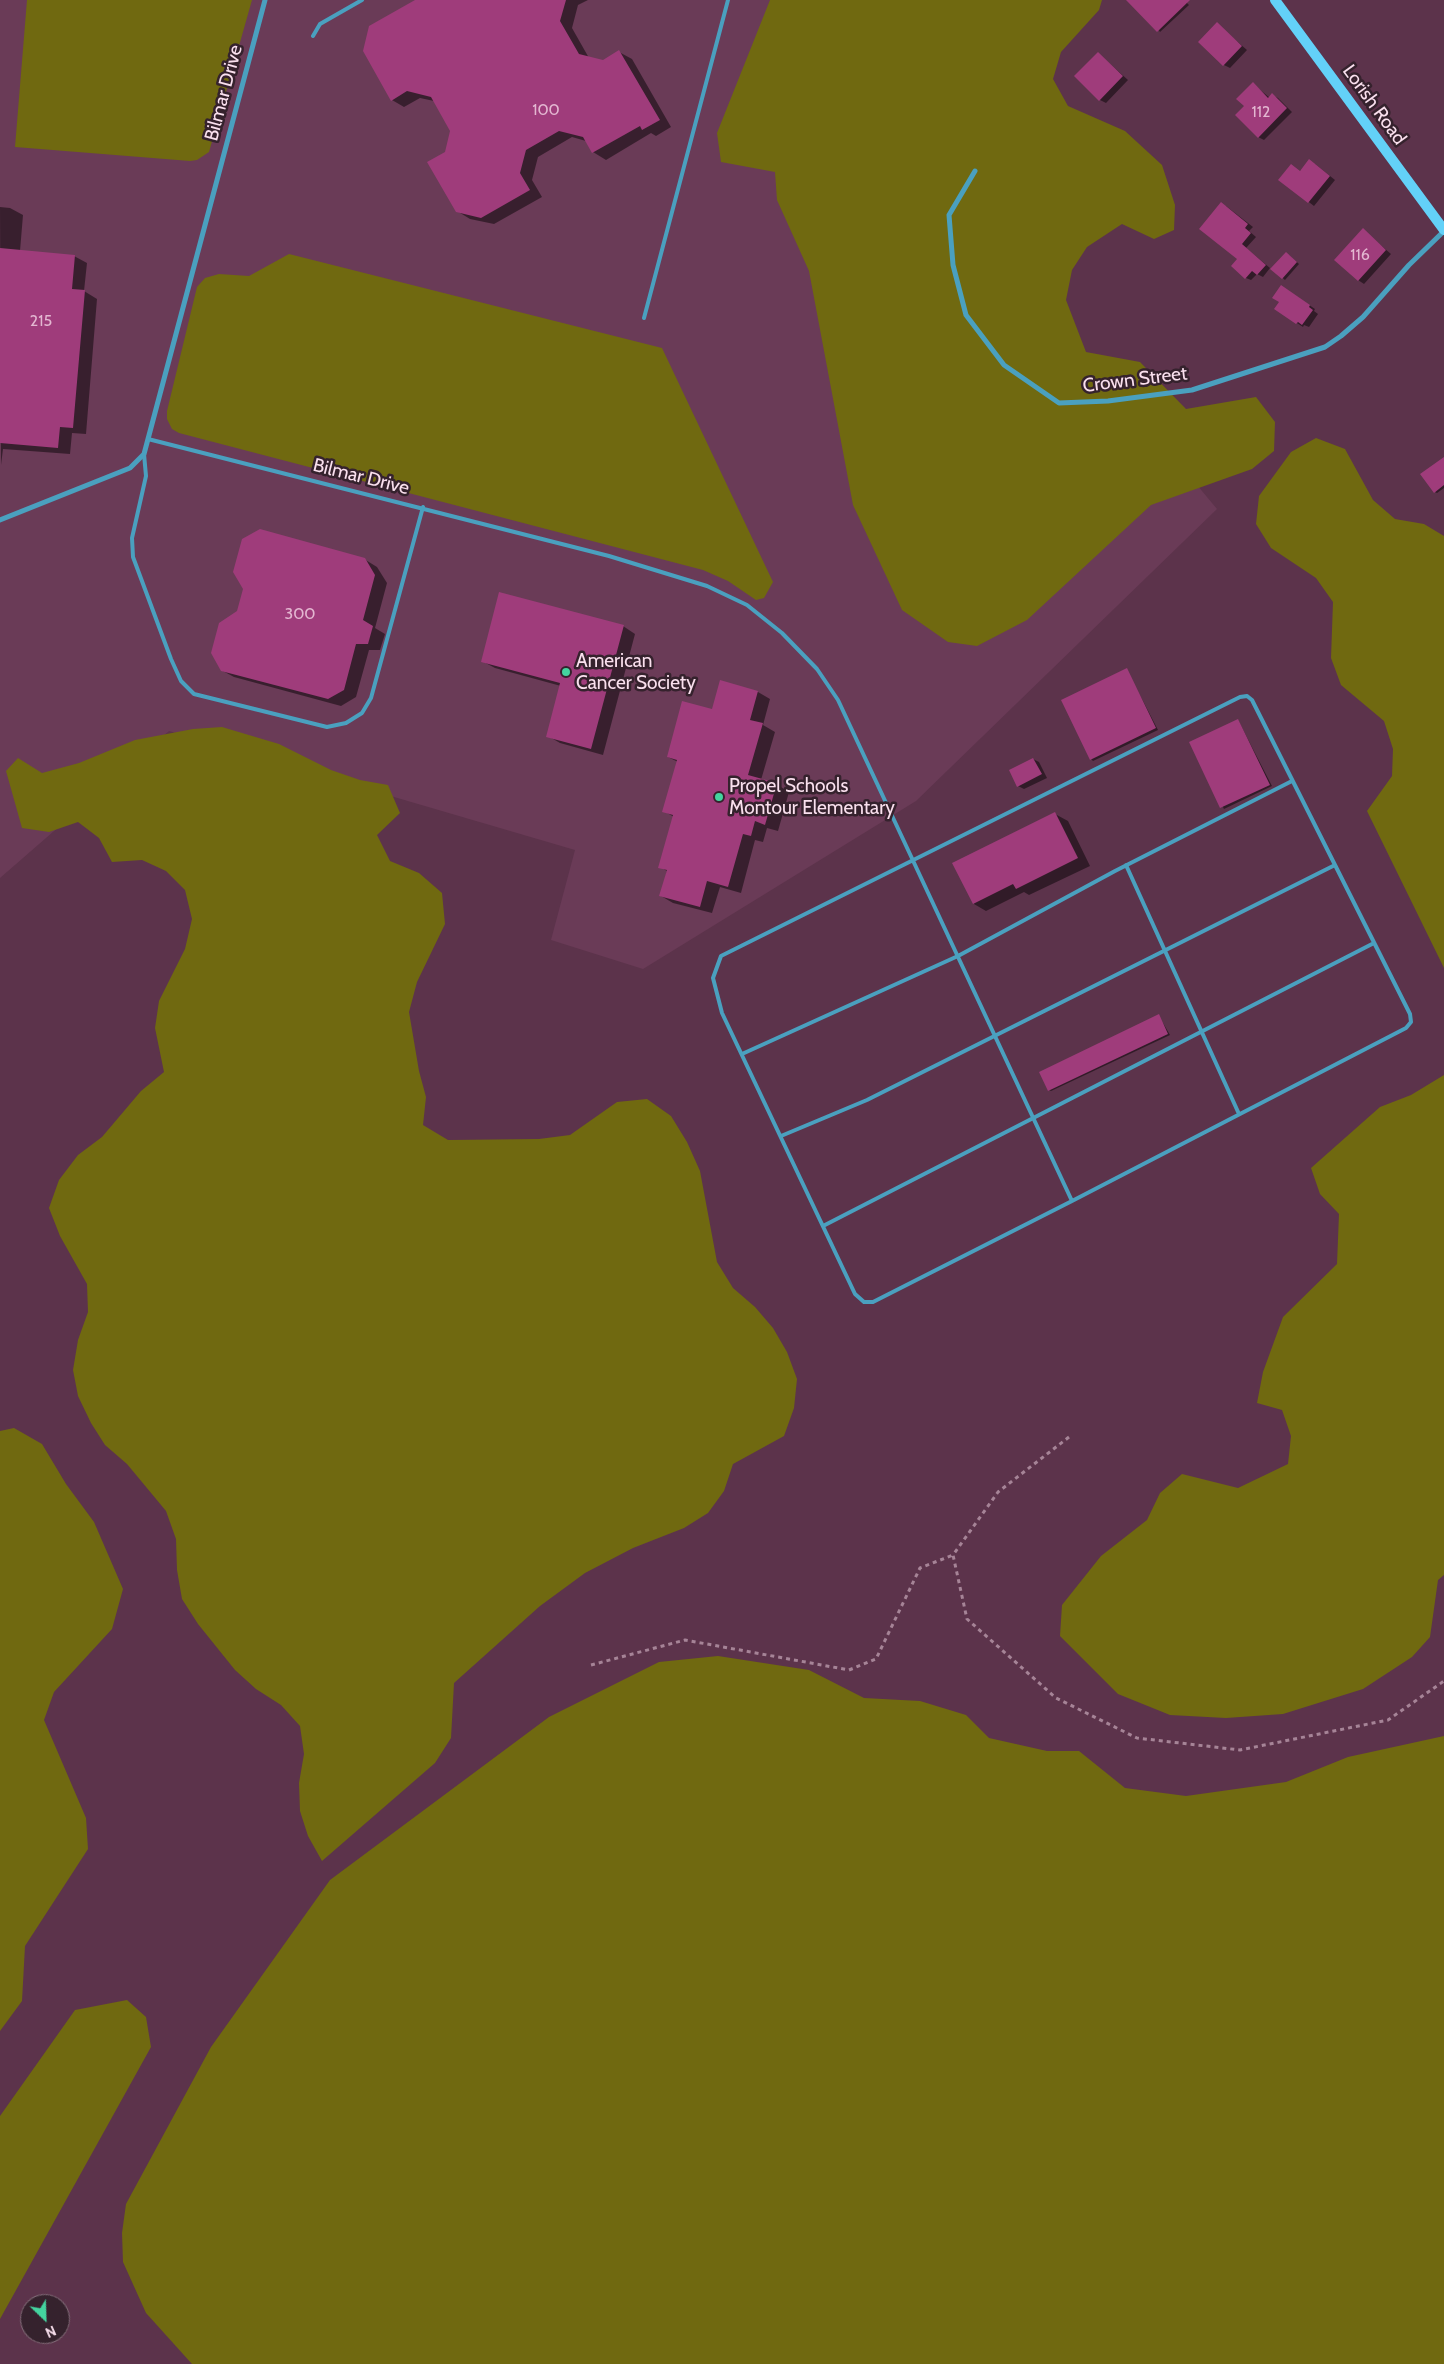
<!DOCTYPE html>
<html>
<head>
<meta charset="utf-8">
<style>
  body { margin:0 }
  #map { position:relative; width:1444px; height:2364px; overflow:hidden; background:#5c334b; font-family:Cabin,sans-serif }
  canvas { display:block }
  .north { position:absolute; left:20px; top:2294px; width:50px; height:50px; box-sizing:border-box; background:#35222d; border:1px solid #846e7a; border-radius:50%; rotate:156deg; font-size:14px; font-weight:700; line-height:20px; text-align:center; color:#fae0ee }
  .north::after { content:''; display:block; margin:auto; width:18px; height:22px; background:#44d49f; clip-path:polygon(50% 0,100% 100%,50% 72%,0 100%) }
</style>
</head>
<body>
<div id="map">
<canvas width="1444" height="2364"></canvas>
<div class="north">N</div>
</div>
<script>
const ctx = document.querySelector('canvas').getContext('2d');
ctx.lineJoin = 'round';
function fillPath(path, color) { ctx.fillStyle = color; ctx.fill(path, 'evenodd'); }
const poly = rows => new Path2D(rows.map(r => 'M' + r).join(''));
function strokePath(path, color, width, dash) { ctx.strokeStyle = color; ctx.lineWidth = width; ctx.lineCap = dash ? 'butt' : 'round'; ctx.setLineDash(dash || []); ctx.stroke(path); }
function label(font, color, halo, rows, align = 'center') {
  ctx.font = font + ' Cabin,sans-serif'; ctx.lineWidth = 5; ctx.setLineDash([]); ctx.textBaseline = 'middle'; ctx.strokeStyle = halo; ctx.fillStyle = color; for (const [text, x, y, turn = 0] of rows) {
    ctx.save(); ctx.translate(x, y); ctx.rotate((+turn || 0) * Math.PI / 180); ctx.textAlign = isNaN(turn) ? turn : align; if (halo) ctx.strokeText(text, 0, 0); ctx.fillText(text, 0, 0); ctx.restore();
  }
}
fillPath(poly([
  [0,0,793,0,1217,509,916,801,643,969,551,940,575,850,169,731,0,878]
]), '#6a3b57');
fillPath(poly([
  [27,0,252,0,209,152,197,160,190,161,15,147],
  [770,0,1102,0,1099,10,1061,52,1053,79,1068,106,1125,131,1162,165,1175,205,1174,230,1154,239,1122,224,1087,247,1072,270,1066,300,1086,352,1140,362,1186,409,1256,397,1275,422,1274,451,1252,469,1151,505,1027,620,977,646,948,642,902,610,853,505,809,271,777,200,775,172,721,162,717,133],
  [289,254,662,348,773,582,764,598,756,600,728,581,703,570,179,433,172,429,167,419,167,411,197,287,205,278,219,274,249,276],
  [1316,438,1345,449,1373,500,1395,519,1424,524,1444,536,1444,968,1367,811,1392,776,1393,749,1384,721,1341,685,1331,658,1333,602,1316,578,1271,548,1256,524,1259,496,1291,452],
  [222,727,279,744,331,770,360,780,388,785,400,813,377,835,390,861,419,873,442,893,445,924,417,982,409,1012,419,1071,426,1097,423,1125,448,1140,539,1139,570,1135,617,1102,647,1099,671,1116,687,1142,700,1171,717,1262,733,1288,755,1307,773,1328,787,1352,797,1379,794,1408,784,1436,733,1464,724,1491,708,1513,684,1528,633,1548,585,1573,540,1606,454,1683,451,1738,435,1763,322,1861,308,1836,300,1811,299,1783,304,1754,300,1726,281,1705,256,1689,235,1670,198,1624,182,1599,177,1570,176,1539,166,1511,127,1464,105,1445,91,1423,78,1396,73,1370,78,1340,88,1312,87,1284,60,1236,49,1208,59,1180,78,1155,102,1137,141,1091,164,1072,155,1028,159,1001,185,949,192,919,185,890,166,871,142,860,112,862,99,838,78,822,49,832,22,828,6,771,18,758,42,773,79,763,135,740,193,729],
  [1444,1075,1444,1575,1438,1580,1430,1637,1412,1657,1363,1689,1283,1714,1226,1718,1170,1715,1118,1694,1060,1636,1062,1605,1101,1556,1147,1520,1160,1493,1182,1474,1238,1488,1288,1464,1291,1436,1282,1410,1257,1403,1263,1372,1283,1317,1337,1264,1339,1214,1320,1194,1311,1168,1380,1107,1411,1095],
  [14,1428,42,1444,66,1484,94,1522,123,1589,112,1629,54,1692,44,1720,86,1818,88,1849,25,1946,22,2001,0,2031,0,1431],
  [718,1656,809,1670,864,1698,920,1701,966,1715,989,1738,1047,1751,1079,1751,1125,1788,1186,1796,1286,1782,1348,1757,1444,1736,1444,2364,192,2364,146,2313,123,2262,122,2233,126,2204,211,2047,330,1880,549,1717,659,1662],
  [127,2000,146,2017,151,2047,0,2319,0,2116,75,2010]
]), '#706910');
fillPath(poly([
  [417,0,588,0,578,5,572,28,589,58,603,61,619,52,632,59,671,127,656,136,651,133,606,160,593,152,586,141,572,137,538,157,532,180,542,197,494,224,470,219,457,211,446,153,452,131,434,101,420,98,404,107,392,100],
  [1137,0,1184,0,1189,5,1160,32],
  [1217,24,1247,50,1230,68,1224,65],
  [1098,53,1128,80,1106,103,1100,100],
  [1253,84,1270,98,1272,95,1278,98,1292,112,1264,140,1258,137,1246,106],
  [1315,164,1335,180,1314,206,1280,180],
  [1226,206,1253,227,1249,231,1256,237,1246,248,1270,268,1263,277,1257,274,1251,280,1246,278,1238,259],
  [0,207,10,208,23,215,20,251,74,256,87,263,84,291,97,299,86,434,72,433,70,454,3,449,1,465],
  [1363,230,1391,254,1364,284,1358,280],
  [1289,255,1299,264,1285,280,1272,269],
  [1287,290,1315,309,1314,311,1318,314,1309,327,1304,325,1303,327,1276,309],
  [1444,466,1444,488,1437,493,1435,492],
  [364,559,377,567,387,583,375,628,385,634,380,650,369,650,356,697,341,706,234,677,221,670],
  [623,626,635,634,603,755,560,743,548,736,561,686,495,668,482,661],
  [1127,670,1158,730,1093,761,1091,759],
  [721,682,758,692,770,699,763,725,775,732,761,780,776,784,789,792,778,831,767,828,763,842,755,840,741,893,720,887,712,913,673,903,661,896,667,871,660,867,674,817,664,811,678,762,668,757,713,711],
  [1238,720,1272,786,1224,809,1190,743],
  [1033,759,1039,762,1047,778,1024,789,1018,786],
  [1055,814,1068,821,1090,866,1029,895,1024,892,986,911,974,904,954,863],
  [1159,1016,1170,1035,1051,1091,1049,1090]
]), '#0007');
fillPath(poly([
  [415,0,566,0,560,21,579,54,603,60,619,50,660,120,642,130,640,126,592,153,583,137,559,131,526,150,520,173,530,190,481,218,456,212,427,162,445,152,450,131,431,97,407,91,391,101,363,51,369,26],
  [1126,0,1190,0,1157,32],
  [1217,22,1242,46,1223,66,1198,42],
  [1098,52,1123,76,1099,101,1074,76],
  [1253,82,1268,98,1272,93,1287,108,1258,138,1235,115,1244,106,1236,99],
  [1309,159,1330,176,1308,203,1278,180,1291,164,1300,171],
  [1221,202,1248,224,1245,228,1251,233,1242,244,1266,265,1257,275,1252,271,1245,279,1231,266,1237,259,1199,229],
  [1363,228,1386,250,1358,281,1334,260],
  [0,248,75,255,72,289,85,290,73,428,60,427,58,448,0,443],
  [1286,252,1297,262,1282,279,1270,269],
  [1281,285,1310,305,1309,307,1313,310,1302,325,1298,322,1296,324,1274,309,1279,302,1272,298],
  [1444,457,1444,485,1434,493,1420,474],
  [260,529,365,558,375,575,363,620,373,626,368,644,356,644,344,690,328,699,221,671,211,653,219,623,237,611,243,589,233,572,242,539],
  [499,592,624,625,591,749,546,737,560,683,481,662],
  [1127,668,1156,728,1090,760,1061,700],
  [720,680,758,691,750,720,763,723,748,775,777,783,765,825,755,821,751,836,743,834,728,887,707,881,700,907,659,896,667,870,658,868,673,815,662,812,677,760,667,757,682,701,712,709],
  [1238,719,1270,785,1220,808,1189,742],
  [1033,758,1042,774,1017,787,1009,770],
  [1055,812,1078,858,1016,889,1013,884,973,904,952,863],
  [1159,1014,1168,1034,1048,1091,1039,1072]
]), '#9f3c7b');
strokePath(poly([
  [1069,1437,998,1492,953,1555,967,1619,1056,1698,1137,1738,1240,1750,1388,1720,1444,1681],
  [591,1665,685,1640,849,1670,876,1659,920,1568,953,1555]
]), '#a68497', 3, [4, 4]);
strokePath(poly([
  [313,36,320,24,362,0],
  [644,318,728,0],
  [148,439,609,556,707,586,747,605,782,633,817,669,838,700,1072,1201],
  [144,454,146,476,132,538,133,557,171,659,181,681,194,694,327,727,346,723,362,713,371,698,423,507],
  [1247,696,1252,700,1410,1014,1411,1022,1406,1028,1072,1201,873,1302,864,1302,855,1294,722,1013,713,978,721,956,1240,697,1247,696],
  [1126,865,1239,1114],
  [742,1054,958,956,1115,871,1292,781],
  [781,1136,867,1100,1335,865],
  [823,1226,1374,943]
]), '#4aa0bf', 4);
strokePath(poly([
  [975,171,949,215,953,265,966,315,1004,365,1059,403,1108,401,1192,390,1325,347,1341,336,1363,317,1409,265,1444,231],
  [0,520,130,468,144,454,265,0]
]), '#4aa0bf', 5);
strokePath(poly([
  [1275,0,1444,230]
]), '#63d1f8', 10);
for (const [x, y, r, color] of [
  [566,672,5,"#44d49f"],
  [719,797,5,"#44d49f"]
]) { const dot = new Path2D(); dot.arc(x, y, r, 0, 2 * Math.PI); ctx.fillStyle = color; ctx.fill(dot); strokePath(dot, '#35222d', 2); }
label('16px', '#e3b7d1', null, [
  ["100",546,110],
  ["112",1261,112],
  ["116",1360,255],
  ["215",41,321],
  ["300",300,614]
]);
label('19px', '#fae0ee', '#35222d', [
  ["Bilmar Drive",224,93,-75],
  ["Lorish Road",1374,105,54],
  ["Crown Street",1135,380,-7],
  ["Bilmar Drive",361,477,14]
]);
label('19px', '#fae0ee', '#35222d', [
  ["American",576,661],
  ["Cancer Society",576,683],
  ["Propel Schools",729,786],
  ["Montour Elementary",729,808]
], 'left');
</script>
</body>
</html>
